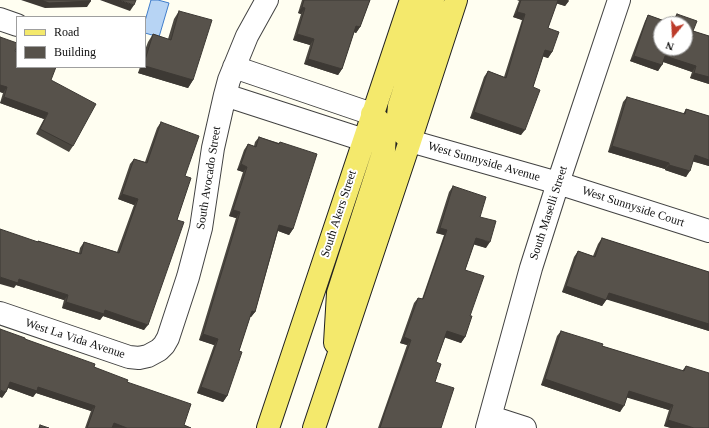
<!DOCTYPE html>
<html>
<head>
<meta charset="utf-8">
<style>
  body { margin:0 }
  #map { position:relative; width:709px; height:428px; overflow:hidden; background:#fffef1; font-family:Georgia,serif }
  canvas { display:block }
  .legend { position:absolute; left:16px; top:16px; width:130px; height:52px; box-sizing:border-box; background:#fff; border:1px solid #9f9f9f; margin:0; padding:5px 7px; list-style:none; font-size:12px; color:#0f0f0f }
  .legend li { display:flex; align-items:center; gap:8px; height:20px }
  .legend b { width:20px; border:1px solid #9f9f9f }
  .north { position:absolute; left:653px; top:16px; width:40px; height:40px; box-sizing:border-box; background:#fff; border:1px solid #9f9f9f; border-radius:50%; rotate:198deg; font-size:11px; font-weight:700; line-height:16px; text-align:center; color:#0f0f0f }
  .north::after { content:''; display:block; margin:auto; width:14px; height:18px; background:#bc3b2a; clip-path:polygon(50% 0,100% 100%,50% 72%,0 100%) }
</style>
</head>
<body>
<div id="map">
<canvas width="709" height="428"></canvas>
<ul class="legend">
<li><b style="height:5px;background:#f4e96c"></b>Road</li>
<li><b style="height:11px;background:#57524b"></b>Building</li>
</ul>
<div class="north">N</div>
</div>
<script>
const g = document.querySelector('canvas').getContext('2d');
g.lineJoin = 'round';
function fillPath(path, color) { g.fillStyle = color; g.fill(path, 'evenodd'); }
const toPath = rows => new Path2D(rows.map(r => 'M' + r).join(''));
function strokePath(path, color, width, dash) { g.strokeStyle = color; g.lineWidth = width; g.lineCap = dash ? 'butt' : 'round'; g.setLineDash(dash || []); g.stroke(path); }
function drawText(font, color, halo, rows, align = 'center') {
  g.font = font + ' Georgia,serif'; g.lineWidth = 4; g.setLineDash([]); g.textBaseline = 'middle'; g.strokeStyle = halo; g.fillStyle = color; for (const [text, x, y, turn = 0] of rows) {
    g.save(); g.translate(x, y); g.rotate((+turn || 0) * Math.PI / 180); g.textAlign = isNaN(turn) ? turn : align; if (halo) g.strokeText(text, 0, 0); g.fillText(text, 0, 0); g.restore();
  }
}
const water = toPath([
  [151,0,158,0,169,3,159,37,145,33,145,21,151,0]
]);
fillPath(water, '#b7d4f4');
strokePath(water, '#407dca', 1);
const minor = toPath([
  [0,19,17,25],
  [234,67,372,114],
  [225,95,364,140],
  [410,141,558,183,709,231],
  [0,313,129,357,139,358,148,356,159,350,164,345,168,338,188,277,201,228,213,148,225,95,229,80,247,36,267,0],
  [491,417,525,428],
  [487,428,531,268,558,183,619,0]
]);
const major = toPath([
  [410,141,401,131,399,125,398,116,399,106,433,0],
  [335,343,338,293,384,150,385,135,381,123,372,114],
  [268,428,411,0],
  [314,428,410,141,456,0]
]);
strokePath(minor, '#424242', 24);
strokePath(major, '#202020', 24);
strokePath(minor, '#fff', 22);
strokePath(major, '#f4e96c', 22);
fillPath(toPath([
  [302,0,370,0,360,27,356,33,354,32,342,69,338,75,304,64,310,45,293,40,301,14,298,13],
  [517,0,569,0,565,6,556,3,548,28,552,52,548,58,543,56,533,87,521,135,470,118,484,77,488,71,504,77,522,20,513,17,519,1],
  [179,11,193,80,188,88,138,73,140,67,145,67,145,50,148,42,153,34,168,39,174,19],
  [677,14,693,31,709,36,709,84,690,78,692,72,663,62,658,71,630,61,645,21,648,15,671,23,673,19],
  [0,37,15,51,51,80,73,146,69,152,36,134,44,119,0,103,3,93,0,92],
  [627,97,683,114,686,109,709,116,709,166,693,161,686,177,665,170,665,169,608,152,623,102],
  [161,122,185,176,177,220,144,330,103,316,100,320,62,308,64,300,16,285,14,288,38,241,79,253,80,248,84,242,117,252,134,205,118,199,130,164,134,159,145,162,157,128],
  [259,137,279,143,280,142,293,229,289,235,278,231,255,312,251,317,250,317,239,351,227,396,223,402,197,393,214,345,199,340,236,218,229,216,243,172,237,170,244,150,248,144,254,146,255,142],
  [453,186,480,217,486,248,474,244,465,270,470,316,465,337,461,343,445,337,436,362,435,382,441,428,378,428,407,345,400,343,414,303,418,298,422,299,444,235,436,233,449,192],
  [602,238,709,272,709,331,607,299,602,306,562,292,574,257,578,251,593,256,598,244],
  [561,331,602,346,682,371,686,366,709,428,671,428,664,426,669,410,627,397,620,412,541,385,557,336],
  [25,339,94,367,127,382,184,425,191,428,85,428,91,411,36,393,33,397,8,388,6,392,2,398]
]), '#4b4740');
fillPath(toPath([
  [21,0,41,0,91,1,87,7,45,8],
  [100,0,119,0,134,5,130,11],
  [557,0,567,0,569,1,565,6,555,3],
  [302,7,305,8,301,14,298,13],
  [517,12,525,14,522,20,513,17],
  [356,26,360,27,356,33,352,31],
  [297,34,314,39,310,45,293,40],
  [545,50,552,52,548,58,541,56],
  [634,56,662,65,658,71,630,61],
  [665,56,696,66,692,72,661,61],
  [308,59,342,69,338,75,304,64],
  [145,66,193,80,188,88,138,73,142,67,145,67],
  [694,73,709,77,709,84,690,78],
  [0,85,7,87,3,93,0,92],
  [4,97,48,113,44,119,0,103],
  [474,112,525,130,521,135,470,118],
  [612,146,669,163,665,169,608,152],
  [695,155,709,160,709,166,691,161],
  [241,164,247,167,243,172,237,170],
  [669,165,690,171,686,177,665,170],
  [122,194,138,199,134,205,118,199],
  [233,210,240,212,236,218,229,216],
  [279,225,293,229,289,235,276,230],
  [440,228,447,230,444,235,436,233],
  [476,238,490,242,486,248,472,244],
  [0,277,19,279,68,295,64,300,16,285,14,288,0,284],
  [566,286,606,300,602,306,562,292],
  [609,293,709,324,709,331,605,299],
  [66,302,105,310,148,325,144,330,103,316,100,320,62,308],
  [252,311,255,312,251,317,248,316],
  [447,331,465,337,461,343,443,337],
  [203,334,218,339,214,345,199,340],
  [404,337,411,340,407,345,400,343],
  [545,379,624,406,620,412,541,385],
  [10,382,38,387,95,406,91,411,36,393,33,397,6,387],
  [201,387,227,396,223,402,197,393],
  [0,390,6,392,2,398,0,397],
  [629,391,673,405,669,410,625,397],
  [668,420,694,428,671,428,664,426],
  [114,423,127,428,111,428]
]), '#3d3934');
const building = toPath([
  [41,0,90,0,91,1,49,3,41,0],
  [119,0,136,0,134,5,119,0],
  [304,0,370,0,360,27,356,26,342,69,308,59,314,39,297,34,305,8,302,7,304,0],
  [521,0,558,0,548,28,559,32,552,52,545,50,533,87,540,90,525,130,474,112,488,71,506,78,525,14,517,12,521,0],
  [179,11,212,20,193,80,145,66,145,60,153,34,171,40,179,11],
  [677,14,697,21,693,31,709,36,709,77,694,73,696,66,665,56,662,65,634,56,648,15,673,24,677,14],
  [661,24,685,24,685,48,661,48,661,24],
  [0,37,17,43,17,46,15,51,17,51,17,67,56,67,51,80,96,104,73,146,40,129,48,113,4,97,7,87,0,85,0,37],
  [627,97,685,114,686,109,709,116,709,160,695,155,690,171,669,165,669,163,612,146,627,97],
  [161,122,199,136,185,176,191,178,177,220,184,222,148,325,105,310,104,314,66,302,68,295,19,279,18,283,0,277,0,229,38,242,38,241,81,254,84,242,119,253,138,199,122,194,134,159,147,163,161,122],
  [259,137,279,144,280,142,317,154,293,229,279,225,255,312,252,311,239,351,242,352,227,396,201,387,218,339,203,334,240,212,233,210,247,167,241,164,248,144,256,147,259,137],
  [453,186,486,197,480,217,496,221,490,242,476,238,465,270,484,276,470,316,472,316,465,337,447,331,436,362,441,364,435,382,454,388,441,428,380,428,385,412,411,340,404,337,418,298,423,299,447,230,440,228,453,186],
  [602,238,709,272,709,324,609,293,606,300,566,286,578,251,595,257,602,238],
  [0,329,25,338,25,339,95,364,94,367,128,380,127,382,191,404,184,425,191,428,127,428,114,423,112,428,87,428,95,406,38,387,37,391,10,382,6,392,0,390,0,329],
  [561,331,603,344,602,346,684,371,686,366,709,373,709,428,694,428,668,420,673,405,629,391,624,406,545,379,561,331],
  [40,425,49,428,39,428,40,425]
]);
fillPath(building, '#57524b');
strokePath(building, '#3d3934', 1);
drawText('12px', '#0f0f0f', '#fff', [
  ["West Sunnyside Avenue",484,162,16],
  ["South Avocado Street",209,178,-81],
  ["West Sunnyside Court",633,207,18],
  ["South Maselli Street",549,213,-72],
  ["South Akers Street",339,214,-72],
  ["West La Vida Avenue",75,339,18]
]);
</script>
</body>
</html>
